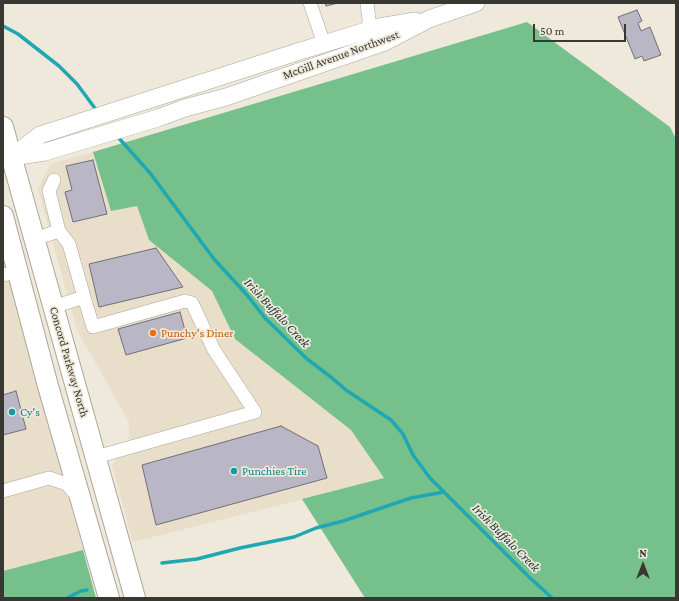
<!DOCTYPE html>
<html>
<head>
<meta charset="utf-8">
<style>
  body { margin:0 }
  #map { position:relative; width:679px; height:601px; overflow:hidden; background:#eee9da; font-family:"Crimson Pro",serif }
  canvas { display:block }
  .frame { position:absolute; inset:0; border:4px solid #393731; pointer-events:none }
  .north { position:absolute; left:623px; top:545px; width:40px; height:40px; -webkit-text-stroke:3px #eee9da; paint-order:stroke; rotate:0deg; font-size:11px; font-weight:700; line-height:16px; text-align:center; color:#393731 }
  .north::after { content:''; display:block; margin:auto; width:14px; height:18px; background:#393731; clip-path:polygon(50% 0,100% 100%,50% 72%,0 100%) }
  .scale { position:absolute; left:533px; top:24px; width:93px; height:18px; box-sizing:border-box; border:2px solid #393731; border-top:0; padding-left:5px; font-size:12px; line-height:14px; white-space:nowrap; color:#393731; -webkit-text-stroke:3px #eee9da; paint-order:stroke }
</style>
</head>
<body>
<div id="map">
<canvas width="679" height="601"></canvas>
<div class="frame"></div>
<div class="north">N</div>
<div class="scale">50 m</div>
</div>
<script>
const g = document.querySelector('canvas').getContext('2d');
g.lineJoin = 'round';
function fillPath(path, color) { g.fillStyle = color; g.fill(path, 'evenodd'); }
const toPath = rows => new Path2D(rows.map(r => 'M' + r).join(''));
function strokePath(path, color, width, dash) { g.strokeStyle = color; g.lineWidth = width; g.lineCap = dash ? 'butt' : 'round'; g.setLineDash(dash || []); g.stroke(path); }
function drawText(font, color, halo, rows, align = 'center') {
  g.font = font + ' "Crimson Pro",serif'; g.lineWidth = 3.5; g.setLineDash([]); g.textBaseline = 'middle'; g.strokeStyle = halo; g.fillStyle = color; for (const [text, x, y, turn = 0] of rows) {
    g.save(); g.translate(x, y); g.rotate((+turn || 0) * Math.PI / 180); g.textAlign = isNaN(turn) ? turn : align; if (halo) g.strokeText(text, 0, 0); g.fillText(text, 0, 0); g.restore();
  }
}
fillPath(toPath([
  [93,152,111,211,137,206,149,240,212,291,235,339,351,430,384,479,133,542,112,465,128,442,129,436,129,422,77,330,38,189,50,164],
  [3,257,83,550,3,571]
]), '#e8dec9');
fillPath(toPath([
  [527,22,670,127,676,139,676,598,365,598,302,499,384,478,351,430,235,339,212,291,149,240,137,206,111,211,93,152],
  [83,550,96,598,3,598,3,571]
]), '#76c18b');
strokePath(toPath([
  [3,26,18,34,59,66,77,84,97,111],
  [117,136,150,173,214,259,247,295,265,318,306,358,332,378,346,390,391,420,403,434,413,455,430,478,527,575,552,598],
  [162,563,197,559,240,548,294,537,316,528,343,521,411,498,444,492],
  [67,598,81,591,87,590]
]), '#1fa7b3', 3.5);
const building = toPath([
  [325,3,338,3,326,6,325,3],
  [637,10,642,21,638,23,641,31,650,27,661,55,644,61,642,56,635,59,618,17,637,10],
  [93,160,107,214,73,222,65,192,72,190,66,166,93,160],
  [156,248,183,287,99,307,89,264,156,248],
  [180,312,187,338,126,355,118,329,180,312],
  [16,391,26,429,3,435,3,395,16,391],
  [281,426,318,446,327,478,156,525,142,465,281,426]
]);
fillPath(building, '#b9b6c5');
strokePath(building, '#716e7b', 1);
const minor = toPath([
  [310,3,324,44],
  [367,3,370,29],
  [54,180,49,191,59,231],
  [34,239,59,231,69,244,84,297],
  [3,275,18,272],
  [53,307,84,297,93,327,185,301,192,303,214,350,255,412,96,457],
  [3,491,49,478,67,484,77,496]
]);
const major = toPath([
  [12,157,45,152,158,118,185,108,226,97,385,42,429,19,476,3],
  [12,157,40,135,297,52,379,27,415,21]
]);
const highway = toPath([
  [3,127,135,598],
  [3,216,48,386,109,598]
]);
strokePath(minor, '#aba698', 14);
strokePath(major, '#aba698', 18);
strokePath(highway, '#aba698', 22);
strokePath(minor, '#fff', 13);
strokePath(major, '#fff', 17);
strokePath(highway, '#fff', 20);
for (const [x, y, r, color] of [
  [153,333,4,"#e8710a"],
  [12,412,4,"#0f9aa8"],
  [234,471,4,"#0f9aa8"]
]) { const dot = new Path2D(); dot.arc(x, y, r, 0, 2 * Math.PI); g.fillStyle = color; g.fill(dot); strokePath(dot, '#eee9da', 1.5); }
drawText('12px', '#393731', '#eee9da', [
  ["McGill Avenue Northwest",341,55,-20],
  ["Concord Parkway North",69,362,74]
]);
drawText('12px', '#c56008', '#eee9da', [
  ["Punchy's Diner",161,333]
], 'left');
drawText('12px', '#0d838f', '#eee9da', [
  ["Cy's",20,412],
  ["Punchies Tire",242,471]
], 'left');
drawText('italic 13px', '#182d30', '#eee9da', [
  ["Irish Buffalo Creek",277,313,47],
  ["Irish Buffalo Creek",506,538,45]
]);
</script>
</body>
</html>
